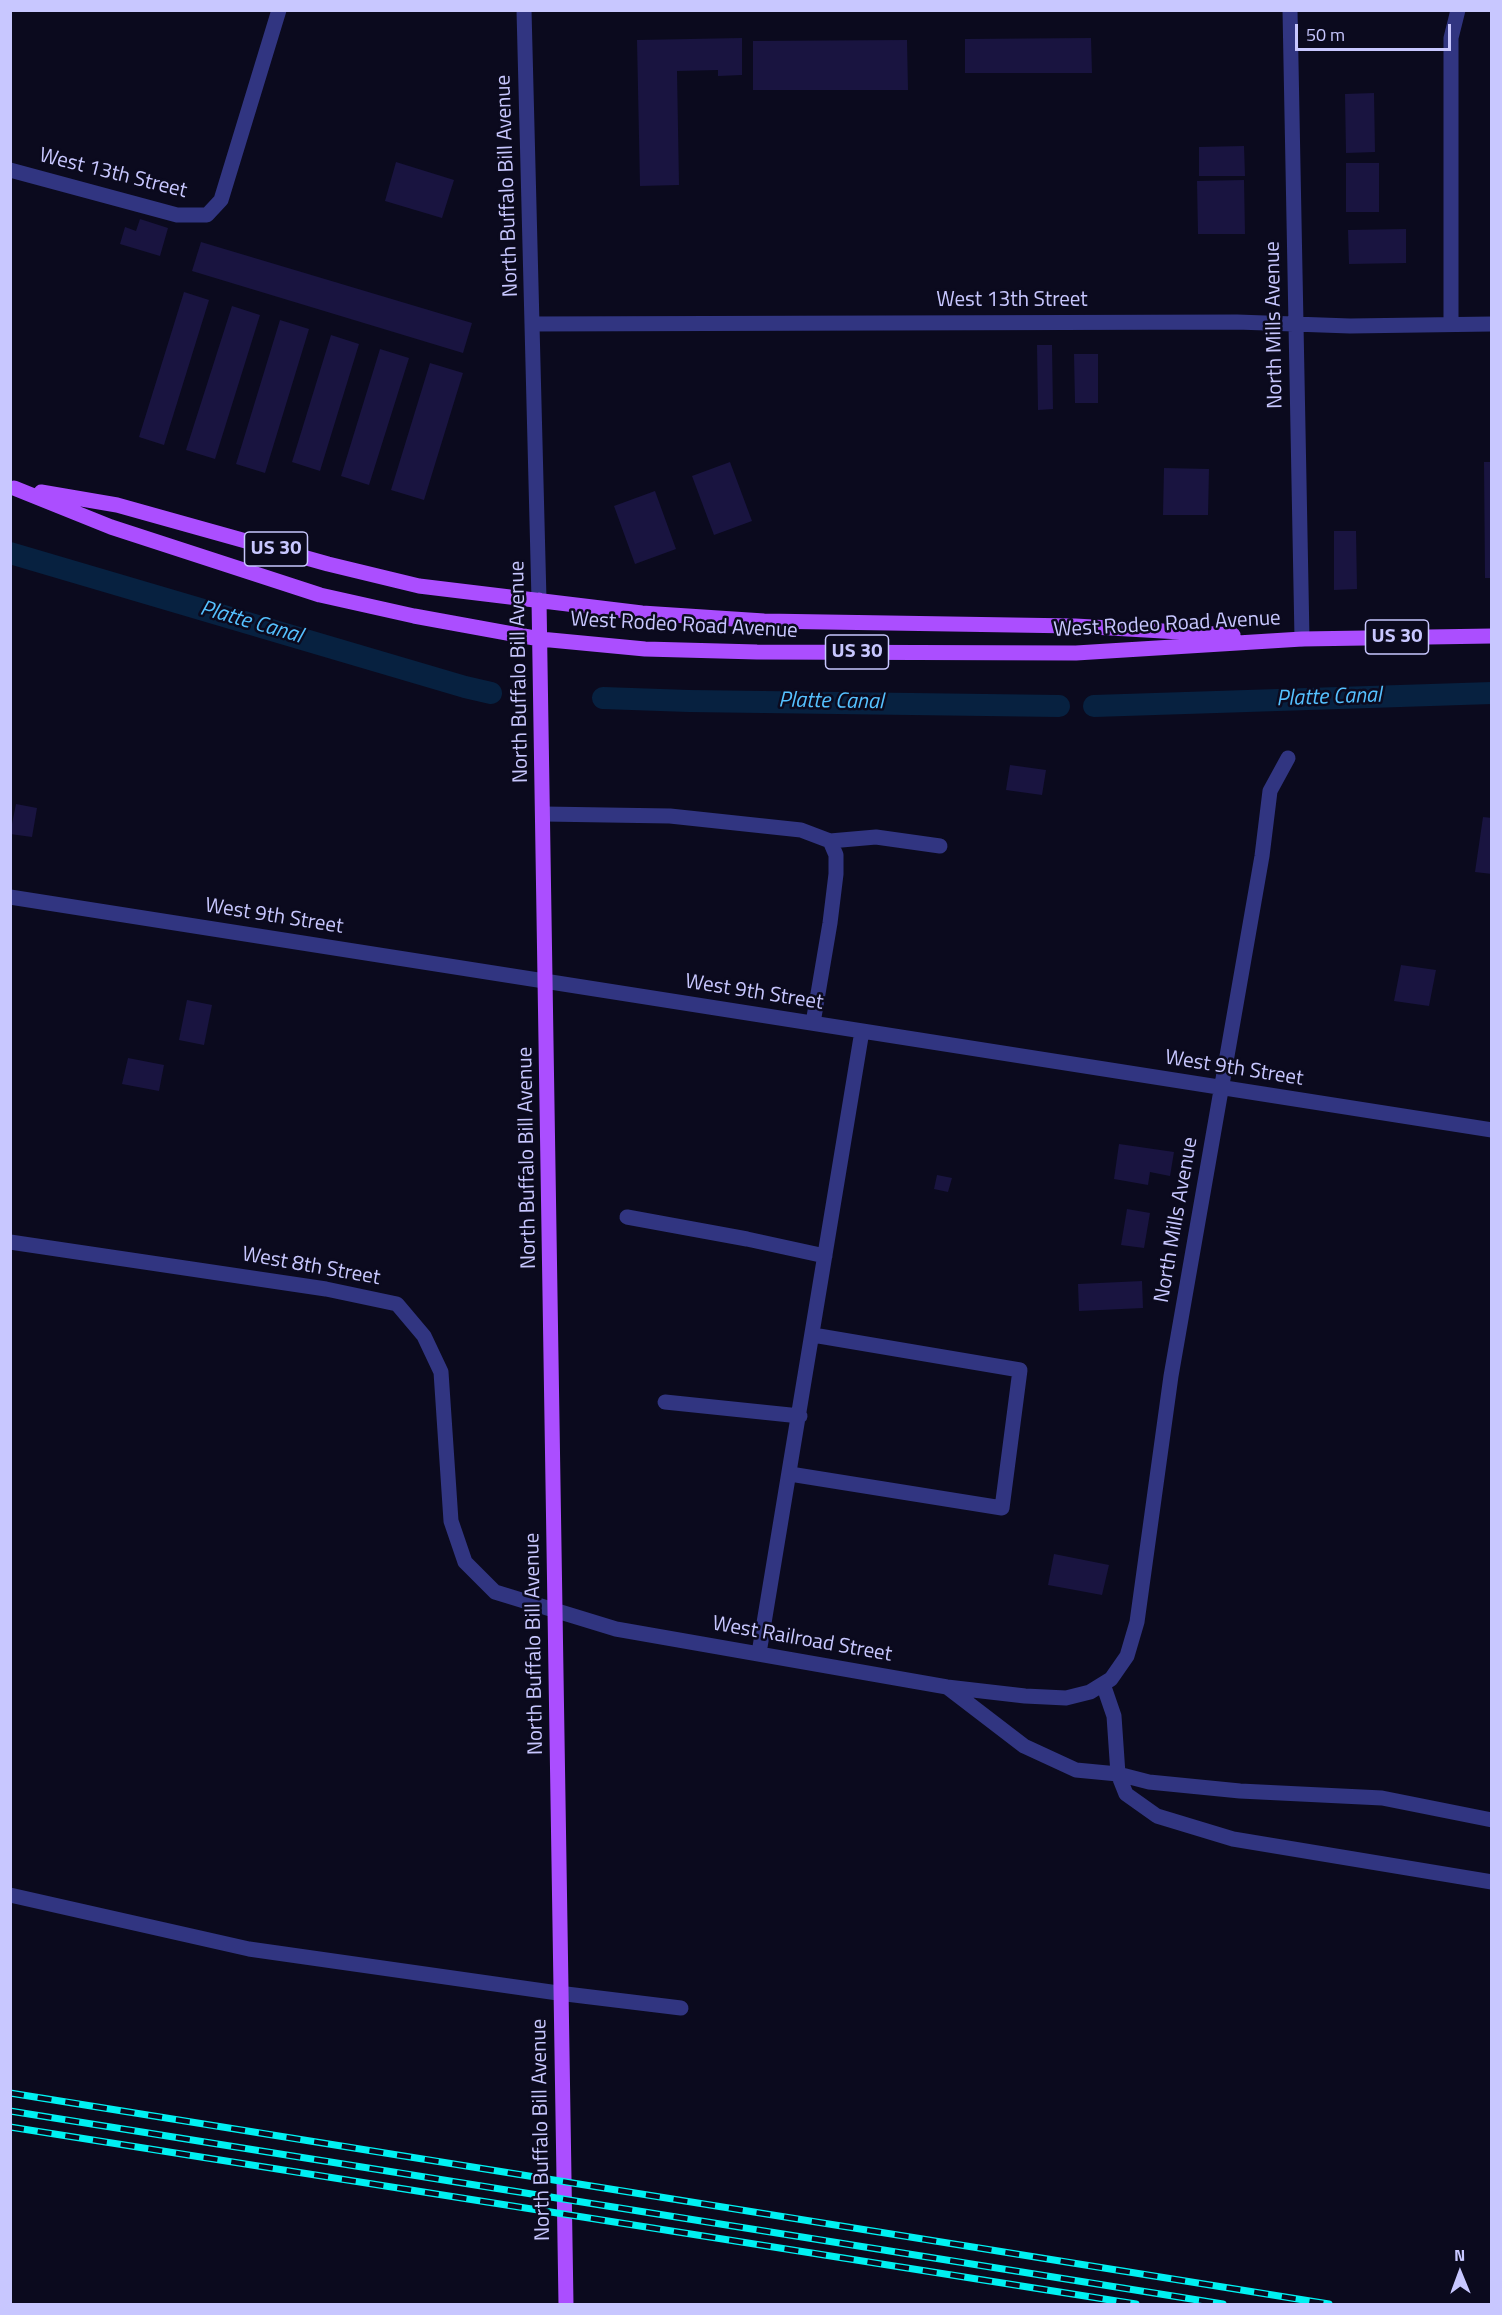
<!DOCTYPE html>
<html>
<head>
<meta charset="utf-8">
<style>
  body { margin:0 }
  #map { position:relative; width:1502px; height:2315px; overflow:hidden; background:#0b0a1e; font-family:"Titillium Web",sans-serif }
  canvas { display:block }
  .frame { position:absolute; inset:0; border:12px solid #c8c7ff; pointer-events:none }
  .north { position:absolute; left:1430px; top:2243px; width:60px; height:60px; -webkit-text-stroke:4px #0b0a1e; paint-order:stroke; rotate:359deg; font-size:16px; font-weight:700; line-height:24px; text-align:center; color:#c8c7ff }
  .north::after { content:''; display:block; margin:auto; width:21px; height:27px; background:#c8c7ff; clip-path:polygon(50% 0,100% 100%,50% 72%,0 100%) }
  .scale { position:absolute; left:1295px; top:24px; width:156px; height:27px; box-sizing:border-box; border:3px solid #c8c7ff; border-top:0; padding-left:8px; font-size:18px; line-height:21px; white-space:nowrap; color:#c8c7ff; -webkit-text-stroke:4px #0b0a1e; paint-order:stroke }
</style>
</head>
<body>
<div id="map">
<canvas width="1502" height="2315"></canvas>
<div class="frame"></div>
<div class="north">N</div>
<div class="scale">50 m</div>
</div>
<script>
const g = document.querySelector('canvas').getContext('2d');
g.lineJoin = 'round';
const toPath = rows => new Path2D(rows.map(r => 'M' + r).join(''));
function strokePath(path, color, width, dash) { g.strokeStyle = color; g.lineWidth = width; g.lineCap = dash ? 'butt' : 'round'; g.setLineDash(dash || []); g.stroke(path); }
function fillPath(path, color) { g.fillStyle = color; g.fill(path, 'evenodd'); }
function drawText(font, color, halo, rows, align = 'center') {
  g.font = font + ' "Titillium Web",sans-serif'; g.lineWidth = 5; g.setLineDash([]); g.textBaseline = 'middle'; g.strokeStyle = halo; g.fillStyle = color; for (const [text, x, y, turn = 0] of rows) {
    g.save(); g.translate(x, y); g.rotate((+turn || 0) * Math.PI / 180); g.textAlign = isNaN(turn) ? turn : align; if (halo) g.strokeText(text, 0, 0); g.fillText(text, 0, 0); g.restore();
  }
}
strokePath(toPath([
  [10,553,465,687,491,693],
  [603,698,689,701,1059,706],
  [1094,706,1492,693]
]), '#072140', 22);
fillPath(toPath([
  [742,38,742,75,718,76,718,70,677,71,679,185,640,186,637,40],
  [1091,38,1092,73,965,73,965,39],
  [907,40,908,90,753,90,753,41],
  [1374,93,1375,152,1346,153,1345,94],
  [1244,146,1245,176,1199,176,1199,147],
  [396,162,454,180,442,218,385,201],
  [1346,163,1379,163,1379,212,1346,212],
  [1244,180,1245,234,1198,234,1197,181],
  [140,219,168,228,160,256,120,244,125,227,136,231],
  [1406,229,1406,263,1349,264,1348,230],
  [201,242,472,323,463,353,192,271],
  [184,292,209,300,164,445,139,437],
  [232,306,260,315,215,459,186,450],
  [280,320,309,329,265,473,236,464],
  [331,335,359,344,320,471,292,462],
  [1037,345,1052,345,1053,409,1038,410],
  [380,349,409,358,369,485,341,476],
  [1074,354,1098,354,1098,403,1075,403],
  [430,363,463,373,424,500,391,490],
  [730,462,752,521,714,535,692,476],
  [1484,462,1492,462,1492,578,1485,578],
  [1164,468,1209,469,1208,515,1163,515],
  [655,491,676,549,635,564,614,506],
  [1334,531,1356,531,1357,589,1334,590],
  [1010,765,1046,770,1042,795,1006,790],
  [16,804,37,808,32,837,10,834],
  [1483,817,1492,818,1492,874,1475,872],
  [1401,965,1436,970,1429,1006,1394,1001],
  [187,1000,212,1005,204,1045,179,1040],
  [128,1058,164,1065,159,1091,122,1084],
  [1119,1144,1174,1152,1170,1176,1150,1172,1148,1185,1114,1179],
  [937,1175,952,1178,948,1192,934,1189],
  [1127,1209,1150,1213,1144,1248,1121,1245],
  [1142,1281,1143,1308,1079,1311,1078,1284],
  [1054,1554,1109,1565,1102,1595,1048,1585]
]), '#191440');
strokePath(toPath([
  [524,10,539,600],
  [1290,10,1302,639],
  [10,170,177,215,207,215,221,200,279,10],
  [532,324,1237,322,1350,326,1492,324],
  [1451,324,1451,38,1458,10],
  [544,814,670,816,801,830,830,841,876,837,940,846],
  [10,897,1492,1130],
  [813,1023,830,923,836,874,836,855,830,841],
  [627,1217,747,1239,825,1256],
  [10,1242,326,1289,397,1304,424,1336,441,1372,451,1521,465,1562,495,1592,616,1629,947,1687,1025,1696,1066,1698,1090,1692,1111,1679,1127,1656,1137,1622,1171,1376,1262,856,1270,791,1288,758],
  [665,1402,800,1416],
  [790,1474,1002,1508,1020,1370,813,1335],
  [759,1653,862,1031],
  [1103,1684,1114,1716,1118,1774,1126,1794,1157,1816,1233,1839,1492,1882],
  [947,1687,1024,1746,1076,1770,1118,1774,1149,1782,1240,1791,1382,1798,1492,1820],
  [10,1895,249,1949,558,1993,681,2008]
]), '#313581', 15);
strokePath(toPath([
  [14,488,111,527,320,595,414,616,540,639,645,649,757,652,1076,653,1302,639,1492,636],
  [41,492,117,505,328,564,419,586,642,613,764,621,1075,626,1233,635],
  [539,600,566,2304]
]), '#ab4eff', 15);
const rail = toPath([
  [10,2093,1329,2304],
  [10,2111,1223,2304],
  [10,2127,1136,2304]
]);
strokePath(rail, '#00f1f2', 7);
strokePath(rail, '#0b0a1e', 4.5, [14]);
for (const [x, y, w] of [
  [276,549,63],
  [1397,637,63],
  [857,652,63]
]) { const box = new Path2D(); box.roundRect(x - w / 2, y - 17, w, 34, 4.5); g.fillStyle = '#0b0a1e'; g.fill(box); strokePath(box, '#c8c7ff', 1.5); }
drawText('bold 20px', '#c8c7ff', null, [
  ["US 30",276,549],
  ["US 30",1397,637],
  ["US 30",857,652]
]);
drawText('21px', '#c8c7ff', '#0b0a1e', [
  ["West 13th Street",113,174,14],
  ["North Buffalo Bill Avenue",508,186,-92],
  ["West 13th Street",1012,301],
  ["North Mills Avenue",1275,325,-91],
  ["West Rodeo Road Avenue",1167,625,-3],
  ["West Rodeo Road Avenue",684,626,3],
  ["North Buffalo Bill Avenue",520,672,-91],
  ["West 9th Street",274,917,9],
  ["West 9th Street",754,993,9],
  ["West 9th Street",1234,1069,9],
  ["North Buffalo Bill Avenue",528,1158,-91],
  ["North Mills Avenue",1177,1220,-80],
  ["West 8th Street",311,1267,10],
  ["West Railroad Street",802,1640,10],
  ["North Buffalo Bill Avenue",535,1644,-91],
  ["North Buffalo Bill Avenue",542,2130,-91]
]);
drawText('italic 22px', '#55c1ff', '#0b0a1e', [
  ["Platte Canal",251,623,16],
  ["Platte Canal",1329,698,-2],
  ["Platte Canal",831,702,1]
]);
</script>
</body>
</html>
